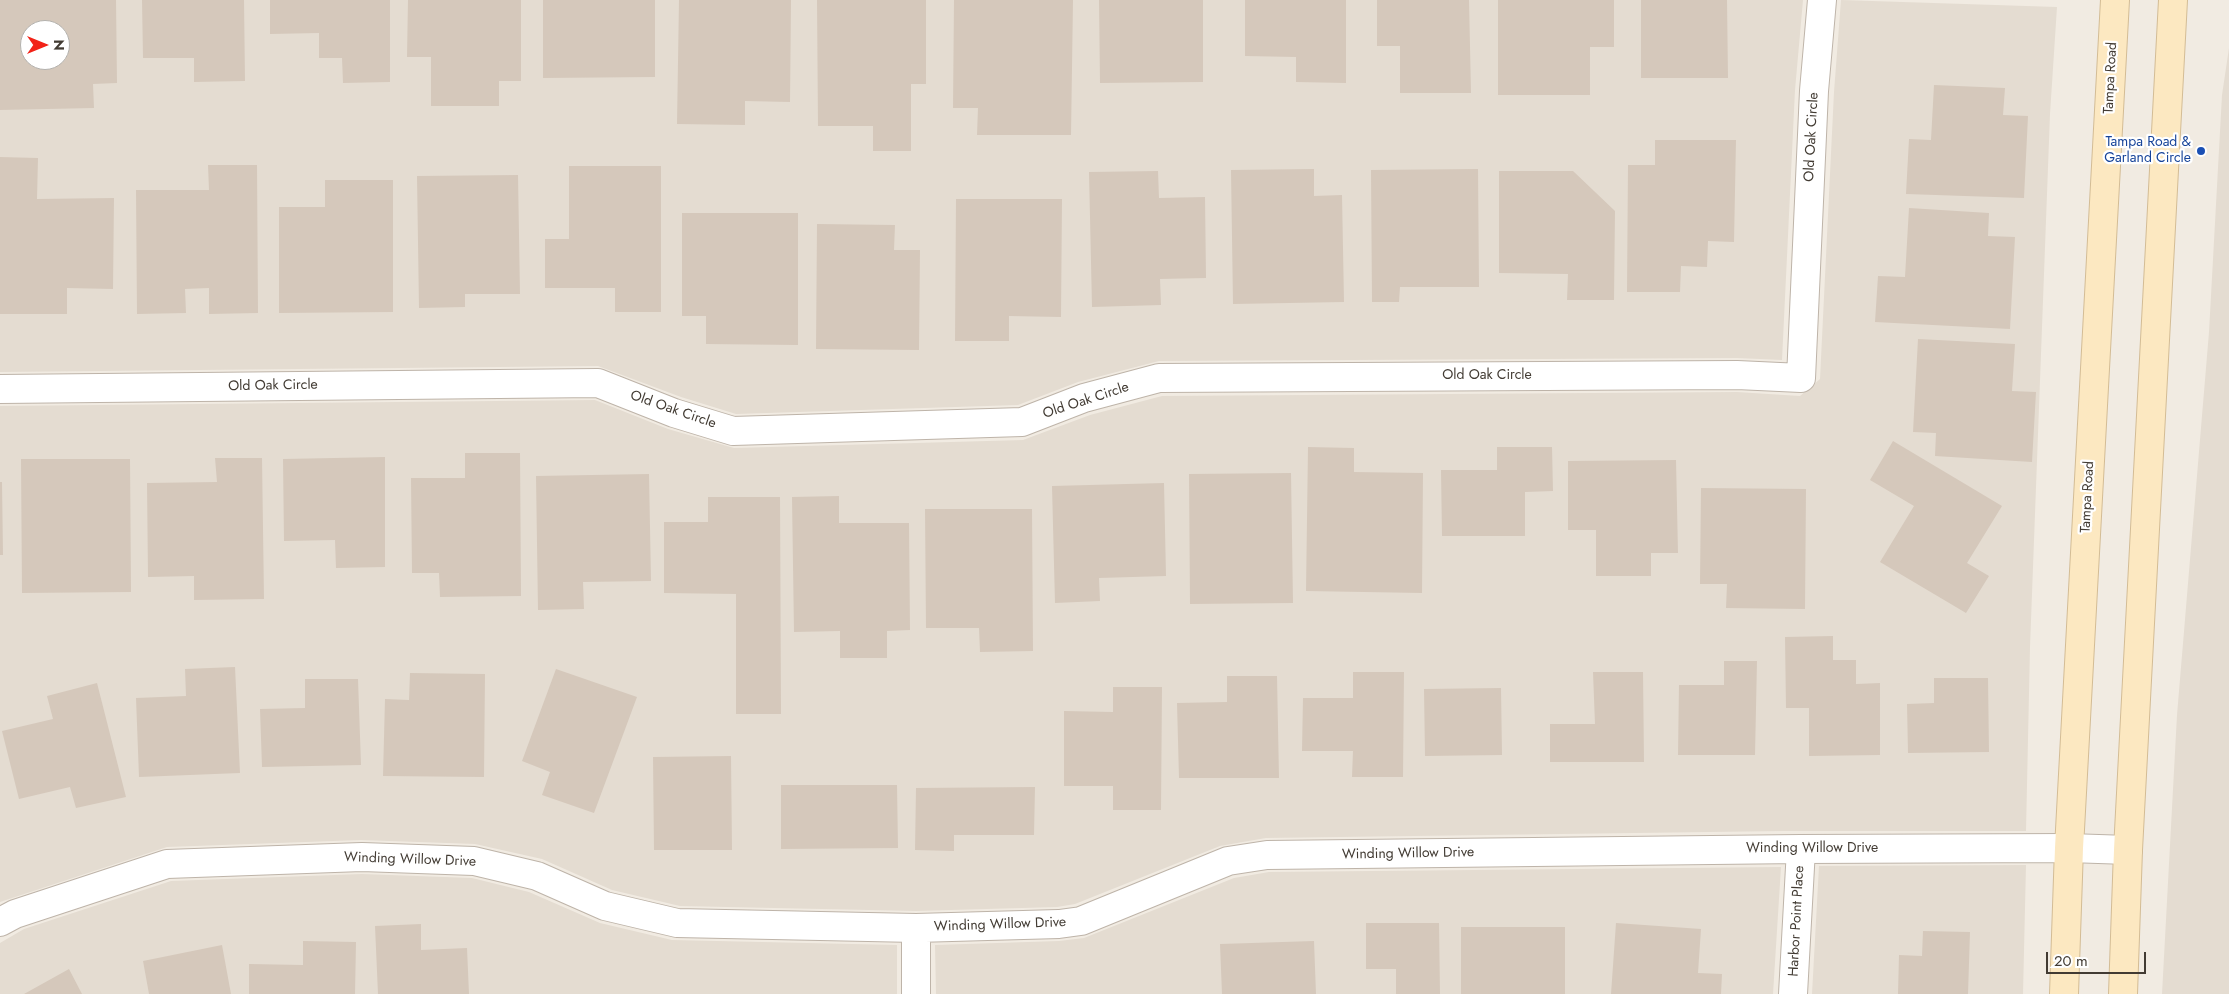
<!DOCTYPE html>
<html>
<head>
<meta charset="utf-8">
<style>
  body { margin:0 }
  #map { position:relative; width:2229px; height:994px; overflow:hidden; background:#f1ebe2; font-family:Jost,sans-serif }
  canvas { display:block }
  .north { position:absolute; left:20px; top:20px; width:50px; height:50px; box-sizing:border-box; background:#fff; border:1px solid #b3b1ad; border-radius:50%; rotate:90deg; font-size:14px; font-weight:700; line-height:20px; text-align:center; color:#423b33 }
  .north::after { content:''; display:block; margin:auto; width:18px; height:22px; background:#f22318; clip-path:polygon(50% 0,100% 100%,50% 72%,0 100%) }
  .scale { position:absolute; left:2046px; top:952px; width:100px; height:22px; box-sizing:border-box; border:2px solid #423b33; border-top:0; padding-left:6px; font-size:15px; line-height:18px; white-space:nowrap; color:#423b33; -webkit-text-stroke:4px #fff; paint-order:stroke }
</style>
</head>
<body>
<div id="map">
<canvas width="2229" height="994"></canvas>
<div class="north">N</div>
<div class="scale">20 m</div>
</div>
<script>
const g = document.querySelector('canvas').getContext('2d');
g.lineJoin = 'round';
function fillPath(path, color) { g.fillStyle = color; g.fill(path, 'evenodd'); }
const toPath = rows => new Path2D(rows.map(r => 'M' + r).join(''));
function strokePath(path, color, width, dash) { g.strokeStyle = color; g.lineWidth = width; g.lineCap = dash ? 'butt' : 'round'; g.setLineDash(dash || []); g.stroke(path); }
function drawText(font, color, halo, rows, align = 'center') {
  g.font = font + ' Jost,sans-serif'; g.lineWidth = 4.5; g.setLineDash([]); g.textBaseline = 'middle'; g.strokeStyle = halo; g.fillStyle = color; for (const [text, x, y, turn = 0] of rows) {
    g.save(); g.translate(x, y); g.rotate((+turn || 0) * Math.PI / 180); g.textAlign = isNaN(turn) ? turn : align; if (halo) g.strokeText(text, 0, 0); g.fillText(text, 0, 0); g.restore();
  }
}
fillPath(toPath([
  [0,0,1803,0,1795,90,1782,360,1737,358,1159,361,1078,382,1018,405,736,414,681,397,598,366,0,372],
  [30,30,60,30,60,60,30,60],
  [1841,0,2057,7,2050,114,2030,647,2026,831,1783,831,1266,838,1220,846,1075,904,1057,907,916,911,680,906,612,890,542,859,475,844,361,840,167,847,0,902,0,406,595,400,668,429,734,448,1023,440,1090,415,1162,396,1737,392,1800,396,1820,379,1834,92],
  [2229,48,2229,994,2162,994,2177,715,2209,332,2222,95],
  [2026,865,2023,994,1812,994,1819,866],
  [1781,867,1773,994,936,994,935,945,1059,941,1084,938,1234,878,1269,872],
  [362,874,472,878,529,892,600,923,672,940,897,945,897,994,0,994,0,943,24,929,171,881]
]), '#e4dcd1');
fillPath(toPath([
  [0,0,116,0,117,83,93,84,94,108,0,110],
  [30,30,60,30,60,60,30,60],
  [142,0,244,0,245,81,194,82,194,58,143,58],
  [270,0,390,0,390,82,343,83,342,58,319,58,319,33,270,34],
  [408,0,521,0,521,81,499,81,499,106,431,106,431,57,407,57],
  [543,0,655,0,655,77,543,78],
  [679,0,791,0,790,102,745,101,745,125,677,124],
  [817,0,926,0,926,84,911,84,911,151,873,151,873,126,818,126],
  [954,0,1073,0,1071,135,977,135,978,108,953,108],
  [1099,0,1203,0,1203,82,1100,83],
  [1245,0,1346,0,1346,83,1296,82,1296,57,1245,56],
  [1377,0,1469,0,1471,93,1400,93,1400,46,1377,46],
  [1498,0,1614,0,1614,47,1590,47,1590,95,1498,95],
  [1641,0,1727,0,1728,78,1641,78],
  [1934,85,2005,88,2003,115,2028,116,2024,198,1906,194,1909,139,1931,140],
  [1655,140,1736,140,1734,242,1708,241,1707,267,1681,266,1680,292,1627,292,1628,165,1655,165],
  [0,157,38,158,37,199,114,198,113,289,67,288,67,314,0,314],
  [208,165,257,165,258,313,209,314,209,288,185,289,186,313,137,314,136,190,209,190],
  [569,166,661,166,661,312,615,312,615,288,545,288,545,239,569,239],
  [1314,169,1314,196,1342,195,1344,302,1233,304,1231,170],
  [1478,169,1479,287,1400,287,1399,302,1372,302,1371,170],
  [1158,171,1159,198,1205,197,1206,278,1160,279,1161,305,1092,307,1089,172],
  [1499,171,1573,171,1615,211,1614,300,1567,300,1568,274,1499,273],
  [518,175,520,294,465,294,465,307,419,308,417,176],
  [325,180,393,180,393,312,279,313,279,207,325,207],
  [956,199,1062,199,1061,317,1009,316,1009,341,955,341],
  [1909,208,1989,213,1988,236,2015,237,2010,329,1875,322,1878,276,1905,277],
  [682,213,798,213,798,345,706,344,706,316,682,316],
  [817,224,895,225,894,250,920,250,919,350,816,349],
  [1918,339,2015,344,2012,391,2036,392,2032,462,1935,456,1936,433,1913,432],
  [1893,441,2002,506,1967,563,1989,576,1966,613,1880,562,1914,506,1870,480],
  [1308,447,1354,448,1354,472,1423,473,1422,593,1306,591],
  [1497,447,1552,447,1553,491,1525,492,1525,536,1442,536,1441,470,1497,470],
  [465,453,520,453,521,596,440,597,439,573,412,573,411,478,465,478],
  [385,457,385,567,336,568,335,540,284,541,283,459],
  [215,458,262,458,264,599,194,600,194,576,148,577,147,483,217,482],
  [21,459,130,459,131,592,22,593],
  [1676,460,1678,553,1651,553,1651,576,1596,576,1596,530,1568,530,1568,461],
  [1291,473,1293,603,1190,604,1189,474],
  [649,474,651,581,583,582,584,609,538,610,536,476],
  [0,482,2,482,3,555,0,555],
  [1164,483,1166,576,1099,578,1100,601,1055,603,1052,486],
  [1701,488,1806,489,1805,609,1726,608,1727,584,1700,584],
  [839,496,839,523,909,523,910,630,887,631,887,658,840,658,840,631,794,632,792,497],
  [708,497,780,497,781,714,736,714,736,594,664,593,664,522,708,522],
  [925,509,1032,509,1033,651,980,652,979,628,926,628],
  [1833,636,1833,660,1856,660,1856,684,1880,683,1880,755,1809,756,1809,708,1786,708,1785,637],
  [1724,661,1757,661,1755,755,1678,755,1679,685,1724,685],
  [235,667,240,773,139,777,136,698,186,696,185,669],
  [556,669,637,697,594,813,542,795,550,772,522,761],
  [1353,672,1404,672,1403,777,1352,777,1353,751,1302,751,1303,698,1353,698],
  [1593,672,1643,672,1644,762,1550,762,1550,724,1595,724],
  [410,673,485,674,484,777,383,776,385,699,409,700],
  [1227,676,1277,676,1279,778,1179,778,1177,703,1227,702],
  [1934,678,1988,678,1989,752,1908,753,1907,704,1934,703],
  [305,679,358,679,361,765,262,767,260,709,305,708],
  [97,683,126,797,76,808,70,787,19,799,2,731,53,719,47,696],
  [1113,687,1162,687,1161,810,1113,810,1113,786,1064,786,1064,711,1113,712],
  [1501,688,1502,755,1425,756,1424,689],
  [731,756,732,850,654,850,653,757],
  [781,785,897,785,898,848,781,849],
  [1035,787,1034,835,954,835,954,851,915,850,916,788],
  [1366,923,1439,923,1440,994,1396,994,1396,969,1366,969],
  [1616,923,1701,929,1698,973,1722,974,1721,994,1611,994],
  [421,924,421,950,467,948,469,994,378,994,375,926],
  [1461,927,1565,927,1565,994,1461,994],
  [1923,931,1970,932,1968,994,1898,994,1899,955,1922,956],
  [303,941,356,942,355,994,249,994,249,964,303,965],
  [1314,941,1316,994,1222,994,1220,944],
  [222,945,231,994,149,994,143,961],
  [69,969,82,994,24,994]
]), '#d5c8bb');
const street = toPath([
  [0,389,598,383,674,413,733,431,1022,422,1084,398,1159,378,1737,375,1801,378,1814,91,1822,0],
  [0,922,15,914,167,864,362,857,474,861,537,876,605,906,677,923,916,928,1059,924,1081,921,1228,861,1267,855,1801,849,2069,848,2128,850],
  [916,928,916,994],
  [1793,994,1801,849]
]);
const secondary = toPath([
  [2064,994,2069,848,2115,0],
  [2123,994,2128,850,2173,0]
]);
strokePath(street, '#beb4a9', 30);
strokePath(secondary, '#d3bc95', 30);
strokePath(street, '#fff', 28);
strokePath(secondary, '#fce8c1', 28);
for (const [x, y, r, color] of [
  [2201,151,5,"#1a4fb4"]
]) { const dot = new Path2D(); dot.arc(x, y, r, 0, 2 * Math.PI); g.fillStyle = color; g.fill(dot); strokePath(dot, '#fff', 2); }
drawText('14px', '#423b33', '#fff', [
  ["Tampa Road",2111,78,-87],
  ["Old Oak Circle",1812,137,-87],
  ["Old Oak Circle",1487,376],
  ["Old Oak Circle",273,386,-1],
  ["Old Oak Circle",1086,401,-18],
  ["Old Oak Circle",673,410,19],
  ["Tampa Road",2088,497,-87],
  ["Winding Willow Drive",1812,849],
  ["Winding Willow Drive",1408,854,-1],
  ["Winding Willow Drive",410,860,2],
  ["Harbor Point Place",1797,921,-87],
  ["Winding Willow Drive",1000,925,-2]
]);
drawText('14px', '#164399', '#fff', [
  ["Tampa Road &",2191,143],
  ["Garland Circle",2191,159]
], 'right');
</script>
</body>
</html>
